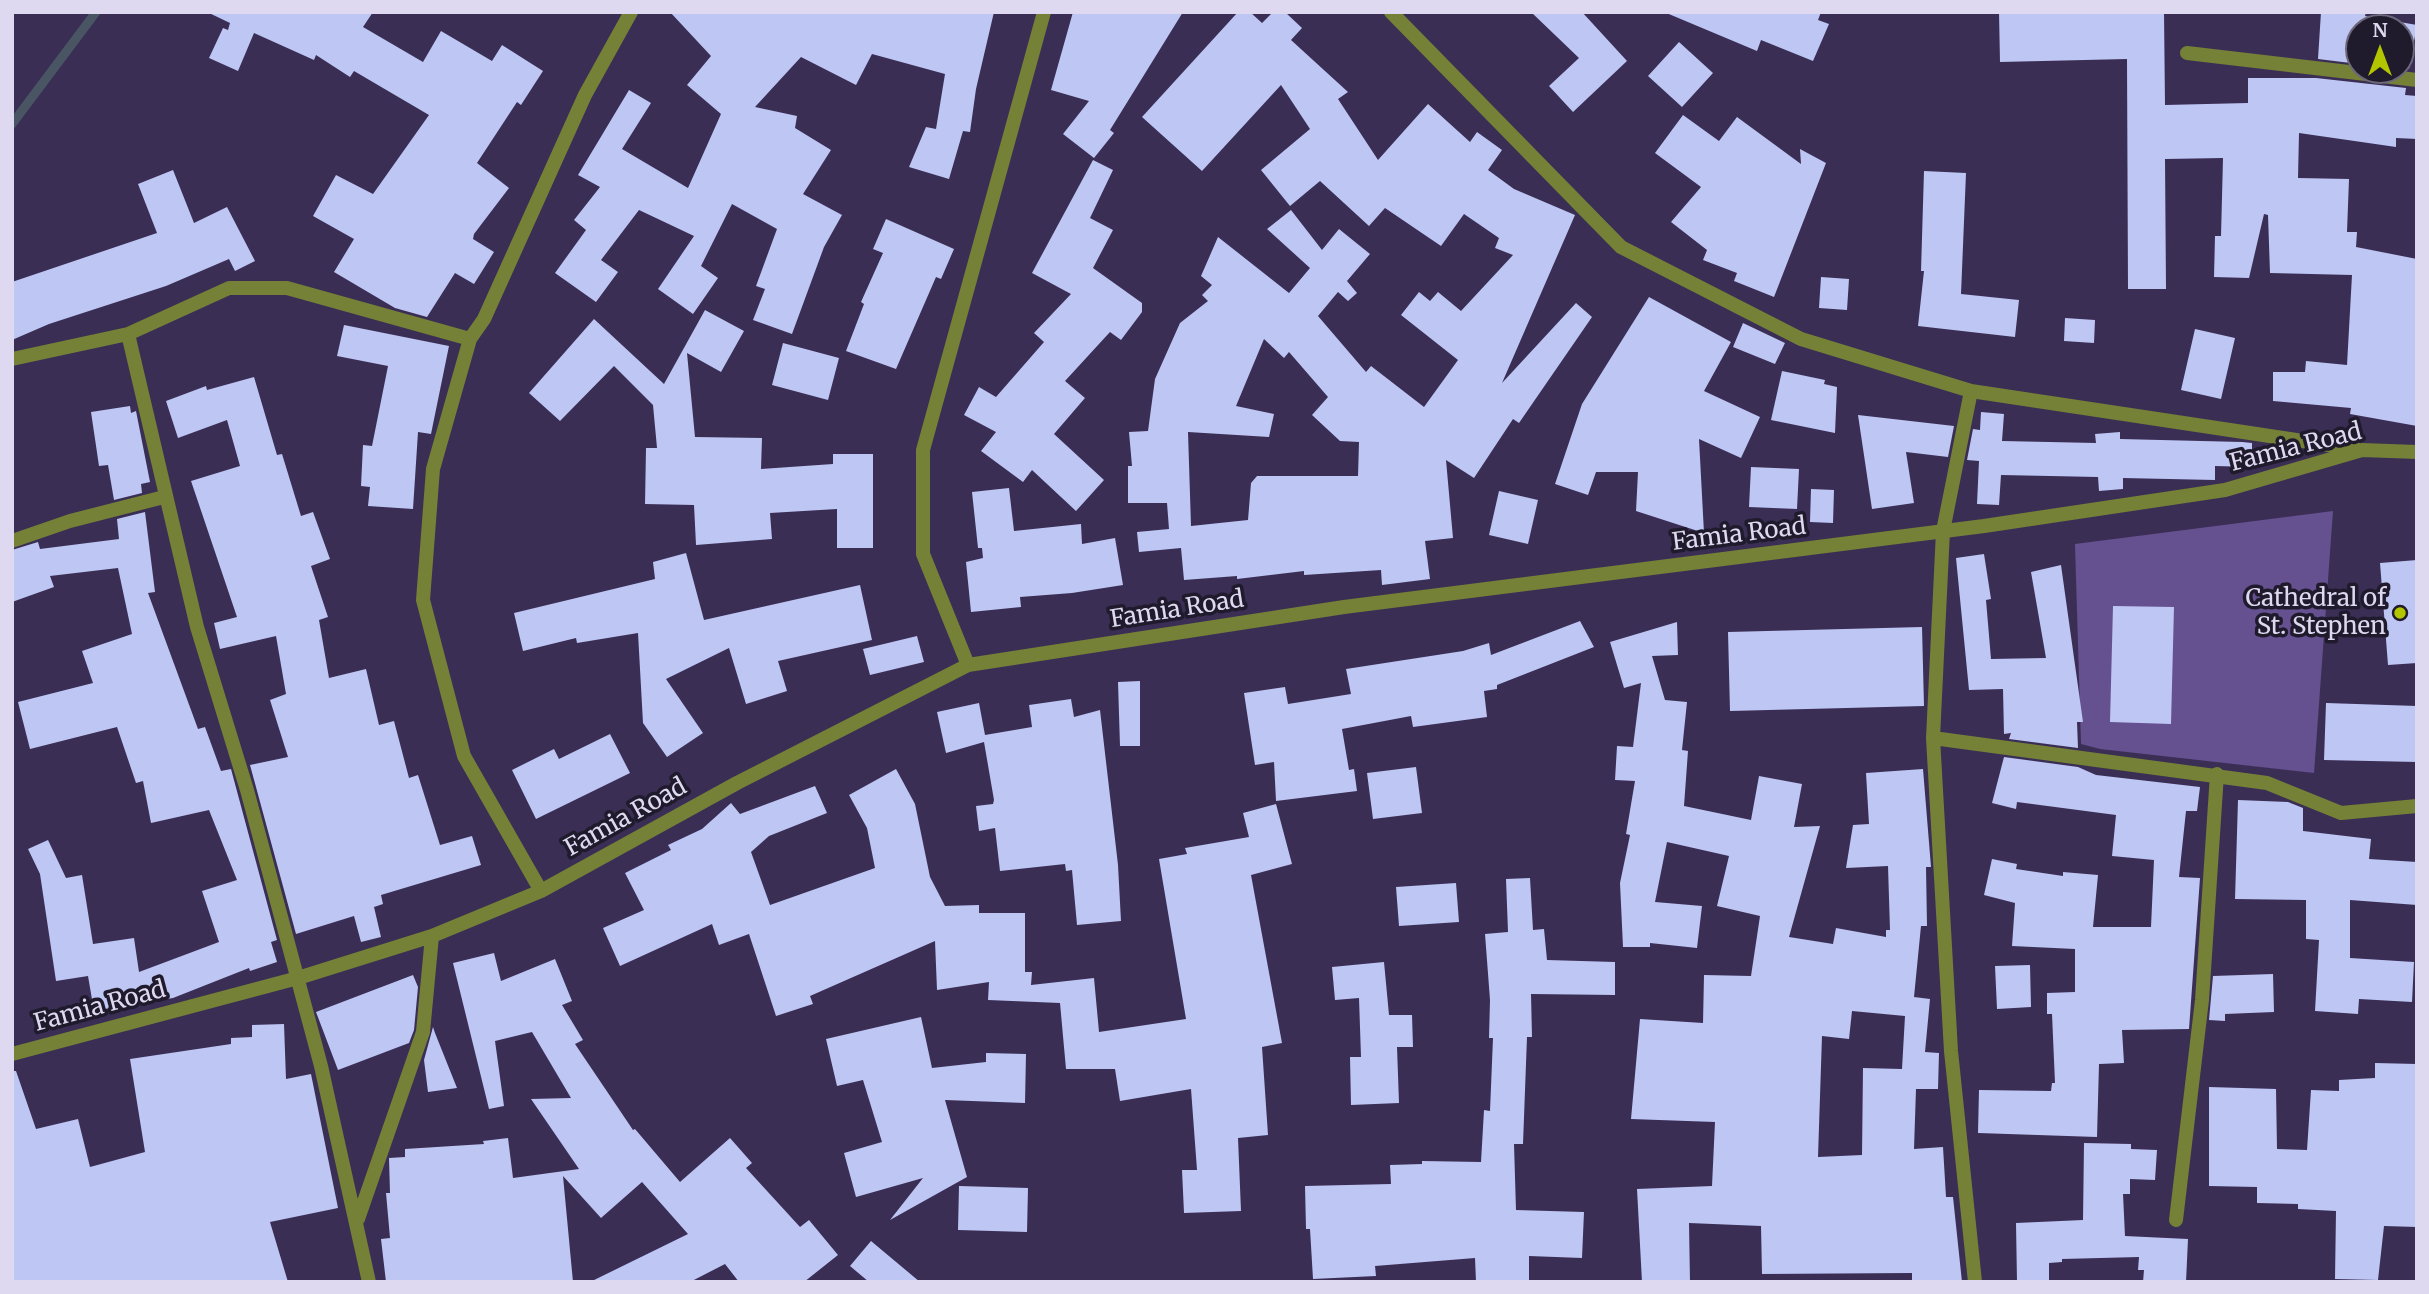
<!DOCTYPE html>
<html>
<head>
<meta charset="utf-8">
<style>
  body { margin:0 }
  #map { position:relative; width:2429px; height:1294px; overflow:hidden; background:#3a2e55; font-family:Merriweather,serif }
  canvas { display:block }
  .frame { position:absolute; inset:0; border:14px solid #ded8f0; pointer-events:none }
  .north { position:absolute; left:2345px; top:14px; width:70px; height:70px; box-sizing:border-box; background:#201b2c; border:2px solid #6c677a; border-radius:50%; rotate:0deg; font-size:19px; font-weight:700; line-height:28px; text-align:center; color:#ded8f0 }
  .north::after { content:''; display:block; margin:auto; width:24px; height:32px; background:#b1c500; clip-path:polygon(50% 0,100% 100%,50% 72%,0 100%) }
</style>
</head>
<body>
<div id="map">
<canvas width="2429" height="1294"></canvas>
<div class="frame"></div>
<div class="north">N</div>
</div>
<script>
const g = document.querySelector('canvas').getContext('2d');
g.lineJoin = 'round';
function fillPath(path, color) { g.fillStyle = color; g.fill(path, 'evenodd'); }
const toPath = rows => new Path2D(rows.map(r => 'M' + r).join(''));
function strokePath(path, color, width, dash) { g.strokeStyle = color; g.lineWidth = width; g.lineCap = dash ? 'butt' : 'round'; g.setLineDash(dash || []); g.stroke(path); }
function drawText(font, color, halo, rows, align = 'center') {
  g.font = font + ' Merriweather,serif'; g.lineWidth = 7; g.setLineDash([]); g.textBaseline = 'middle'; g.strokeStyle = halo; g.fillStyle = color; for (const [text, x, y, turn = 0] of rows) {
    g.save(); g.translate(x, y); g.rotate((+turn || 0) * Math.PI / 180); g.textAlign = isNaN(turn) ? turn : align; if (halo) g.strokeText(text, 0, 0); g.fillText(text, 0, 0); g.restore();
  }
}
fillPath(toPath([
  [2333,511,2314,773,2100,749,2081,744,2075,544]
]), '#655090');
strokePath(toPath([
  [12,124,96,12]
]), '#4a5564', 9);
fillPath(toPath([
  [207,12,373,12,363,27,423,62,441,31,492,61,502,45,543,71,521,105,517,102,477,163,509,188,474,234,473,239,494,252,474,284,455,273,427,317,395,308,334,272,354,239,313,216,336,175,373,194,429,115,354,71,350,77,316,55,314,60,254,33,238,71,209,58,223,28,228,30,230,23],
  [670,12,994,12,976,89,970,132,963,131,949,179,909,167,926,127,936,129,945,74,872,54,856,85,801,57,755,107,797,116,795,128,831,150,803,194,842,215,824,247,792,334,753,320,765,289,756,286,777,229,732,204,701,266,718,278,693,314,658,289,694,236,639,210,601,260,618,272,596,302,555,273,586,230,574,220,600,187,578,175,629,90,651,103,622,149,688,188,721,114,687,85,711,56],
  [1073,12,1183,12,1110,130,1114,133,1094,158,1063,134,1089,101,1051,90],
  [1238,12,1250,12,1262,23,1273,12,1285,12,1302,28,1291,40,1348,92,1338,99,1378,160,1428,104,1470,142,1477,132,1502,150,1488,170,1514,189,1575,215,1502,383,1576,303,1592,317,1519,423,1513,419,1474,478,1446,460,1453,538,1425,541,1430,579,1382,585,1381,570,1304,575,1304,571,1237,579,1237,576,1184,580,1181,548,1139,552,1137,532,1169,529,1167,503,1128,503,1128,466,1132,466,1129,432,1148,431,1155,379,1180,323,1208,301,1202,295,1212,285,1201,276,1218,237,1289,293,1310,268,1267,229,1291,210,1322,250,1339,229,1370,254,1347,281,1357,293,1348,301,1338,292,1318,316,1366,372,1371,366,1424,407,1458,360,1401,315,1419,292,1430,301,1438,292,1461,311,1513,255,1495,248,1499,238,1464,214,1441,246,1385,208,1369,226,1320,181,1290,206,1261,170,1310,129,1281,85,1202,171,1142,117],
  [1264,339,1284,358,1289,352,1328,397,1312,415,1340,441,1359,442,1358,476,1257,476,1251,483,1248,520,1191,526,1188,432,1269,437,1274,414,1236,406],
  [1531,12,1582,12,1627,61,1573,112,1549,86,1579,58],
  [1664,12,1821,12,1818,20,1829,24,1813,61,1761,40,1757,51],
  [1999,12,2164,12,2165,105,2248,103,2248,78,2316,78,2406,88,2405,95,2417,96,2417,139,2396,138,2396,147,2299,133,2298,178,2349,179,2347,232,2357,232,2356,247,2417,259,2417,426,2350,414,2351,408,2273,401,2273,372,2305,372,2306,361,2347,365,2352,275,2270,273,2268,215,2264,214,2249,278,2214,277,2215,236,2221,236,2223,158,2165,159,2166,289,2128,289,2127,59,2000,62],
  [2321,12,2366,12,2365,16,2417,25,2409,69,2401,68,2401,28,2359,28,2359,64,2318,59],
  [1679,42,1713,73,1682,107,1648,76],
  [1683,115,1719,141,1737,117,1801,164,1800,149,1826,163,1774,297,1734,281,1737,273,1703,260,1707,250,1671,222,1701,187,1655,153],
  [1093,160,1113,170,1090,218,1113,230,1093,268,1142,303,1142,312,1121,340,1110,332,1065,381,1085,398,1054,434,1104,480,1076,511,1032,470,1023,482,981,451,996,432,964,415,979,387,996,397,1044,342,1034,333,1071,294,1032,273],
  [173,170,194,223,227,207,255,261,235,271,229,259,166,286,49,324,12,340,12,282,157,233,138,184],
  [1924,171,1966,173,1961,294,2019,300,2015,337,1918,326,1924,271,1921,271],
  [886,219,954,249,941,279,936,277,896,369,846,351,864,304,861,302,883,253,873,249],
  [1821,277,1849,279,1847,310,1819,308],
  [1649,297,1731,342,1704,391,1760,417,1741,458,1699,439,1704,533,1636,511,1638,472,1596,472,1588,495,1555,484,1582,404],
  [705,310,744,331,721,372,687,353,695,437,762,438,761,469,833,464,833,454,873,454,873,548,837,548,837,509,770,513,772,539,696,545,694,505,645,504,646,448,657,448,653,405,614,366,560,421,529,393,594,319,664,384],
  [2065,318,2095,320,2094,343,2064,341],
  [1743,323,1785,343,1775,364,1733,347],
  [344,325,449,346,431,434,418,432,413,509,368,506,370,487,361,486,363,445,372,446,388,366,337,356],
  [2195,329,2235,338,2221,399,2181,390],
  [783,343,839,358,828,400,772,385],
  [1782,371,1825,380,1824,384,1837,387,1835,433,1771,420],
  [254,377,277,455,282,454,301,516,313,512,330,559,311,566,328,617,319,620,329,678,366,669,379,725,394,721,409,778,418,775,440,845,472,836,481,865,381,895,383,904,374,907,381,937,361,942,354,916,296,934,250,765,288,757,270,700,286,694,276,636,220,649,214,623,237,617,191,481,240,466,227,420,178,438,166,401,206,386,207,390],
  [130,406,131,413,136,411,150,482,141,484,142,493,114,500,108,465,99,466,91,412],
  [1981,412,2004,414,2002,441,2096,443,2095,434,2120,432,2120,439,2242,442,2252,443,2252,467,2215,466,2215,480,2123,478,2123,489,2099,491,2098,477,2001,475,1999,505,1977,504,1979,461,1967,460,1973,429,1980,430],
  [1858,415,1954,426,1948,457,1906,452,1914,503,1872,509],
  [1751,467,1799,469,1797,509,1749,507],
  [1009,488,1014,531,1081,524,1082,544,1115,538,1123,585,1072,593,1020,597,1021,607,971,612,966,562,983,558,982,548,978,548,972,492],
  [1811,489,1834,490,1833,523,1810,522],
  [1499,491,1538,500,1528,544,1489,535],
  [145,512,155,592,148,593,198,729,205,727,221,771,231,769,277,940,271,942,277,962,250,971,249,968,173,998,94,1011,88,976,56,981,40,874,28,849,48,840,66,878,82,875,93,944,134,938,139,972,219,942,202,891,237,880,209,810,151,823,143,781,136,783,117,727,30,749,18,702,93,683,82,651,132,634,118,568,50,576,54,587,12,602,12,550,38,542,40,549,119,539,117,519],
  [686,553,704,620,860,585,872,640,778,661,787,691,746,704,729,648,666,679,703,733,667,757,643,723,638,633,577,643,576,638,523,651,514,613,655,579,653,562],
  [1984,554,1991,599,1986,600,1991,659,2046,658,2031,572,2061,565,2083,722,2077,722,2078,748,2009,739,2011,733,2004,734,2003,689,1969,690,1956,558],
  [2417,560,2417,663,2388,665,2380,563],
  [2113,606,2174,607,2171,724,2110,722],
  [1580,621,1594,647,1497,685,1497,689,1484,691,1487,717,1413,727,1411,716,1342,729,1349,770,1354,769,1357,791,1276,801,1274,762,1255,765,1244,693,1285,687,1288,704,1351,694,1346,669,1463,651,1489,643,1491,655],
  [1677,622,1678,655,1652,656,1665,700,1687,702,1682,750,1688,751,1684,806,1751,820,1759,776,1802,784,1794,827,1820,826,1789,937,1833,944,1836,928,1886,937,1886,930,1890,930,1888,866,1846,868,1853,825,1869,824,1866,773,1923,769,1931,867,1926,867,1927,926,1921,926,1914,997,1930,999,1925,1052,1939,1053,1938,1089,1916,1089,1914,1149,1943,1147,1946,1197,1953,1197,1962,1282,1912,1282,1912,1273,1762,1274,1761,1226,1689,1223,1690,1282,1642,1282,1637,1189,1712,1186,1715,1122,1631,1119,1640,1019,1703,1023,1704,975,1751,976,1760,916,1717,906,1729,856,1667,842,1655,902,1702,906,1697,948,1650,943,1650,947,1623,947,1620,883,1630,835,1626,834,1635,781,1615,780,1617,746,1633,747,1641,683,1624,688,1610,642],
  [1852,1011,1905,1016,1902,1069,1863,1068,1862,1155,1818,1157,1822,1036,1849,1039],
  [1922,627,1924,706,1730,711,1728,632],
  [917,636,924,662,870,675,863,649],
  [1140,681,1140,746,1120,746,1118,682],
  [1071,699,1074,717,1100,710,1118,865,1121,921,1077,925,1072,870,1066,871,1065,864,1000,871,995,828,979,831,976,806,993,804,994,800,984,742,946,753,937,712,979,703,985,735,1032,727,1029,705],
  [2326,703,2417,706,2417,762,2324,760],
  [610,734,630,773,536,819,512,770,554,749,559,759],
  [2004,757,2078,767,2096,775,2200,787,2197,811,2186,811,2179,877,2200,878,2189,1029,2122,1030,2124,1063,2099,1064,2097,1137,1978,1133,1979,1090,2051,1091,2052,1083,2055,1083,2052,1014,2047,1014,2047,993,2075,992,2075,949,2012,946,2015,903,1984,895,1992,859,2017,864,2016,869,2063,876,2063,872,2098,875,2093,927,2151,927,2154,860,2112,856,2116,815,2017,802,2016,809,1992,803],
  [1416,767,1422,813,1373,819,1367,773],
  [896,769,915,804,930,877,945,906,979,905,979,913,1025,913,1025,972,1032,972,1031,985,1094,978,1099,1032,1186,1019,1159,859,1187,854,1185,848,1249,837,1243,813,1276,804,1292,864,1251,875,1282,1043,1262,1047,1268,1135,1238,1138,1241,1211,1184,1213,1182,1170,1197,1170,1191,1089,1120,1101,1115,1069,1066,1069,1060,1003,988,1000,989,982,937,990,935,941,810,996,813,1004,776,1016,749,934,719,945,712,924,620,966,603,928,644,910,625,873,671,850,668,845,702,829,731,803,740,814,815,786,827,813,769,836,751,852,770,905,875,868,867,828,849,795],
  [2238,800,2288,802,2303,808,2303,831,2371,839,2369,859,2417,862,2417,905,2350,900,2350,958,2414,962,2412,1002,2359,999,2358,1014,2315,1011,2319,940,2306,939,2306,900,2235,899],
  [1530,878,1533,930,1544,929,1547,960,1615,962,1615,995,1531,994,1532,1037,1527,1037,1523,1144,1514,1144,1516,1210,1584,1212,1582,1258,1529,1256,1529,1282,1476,1282,1475,1258,1375,1266,1376,1276,1313,1279,1310,1229,1306,1229,1305,1186,1391,1184,1390,1165,1422,1164,1422,1161,1481,1162,1484,1110,1490,1111,1493,1038,1489,1038,1490,1000,1485,934,1508,932,1506,879],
  [1456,883,1459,922,1399,926,1396,887],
  [494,953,501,981,555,959,572,1001,562,1005,583,1040,575,1044,633,1130,635,1129,680,1182,730,1138,752,1163,746,1168,800,1227,809,1220,838,1255,804,1282,739,1282,725,1264,690,1282,590,1282,688,1234,642,1182,601,1218,563,1176,573,1282,386,1282,381,1239,390,1238,386,1193,390,1193,389,1158,405,1157,405,1149,484,1144,483,1141,508,1138,513,1178,579,1169,531,1099,571,1098,532,1032,495,1041,504,1106,489,1109,453,963],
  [1384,962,1389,1015,1412,1015,1413,1047,1397,1047,1399,1103,1351,1105,1350,1057,1361,1057,1359,998,1335,1000,1332,967],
  [2030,965,2031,1007,1997,1009,1995,966],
  [2273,974,2274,1012,2225,1014,2225,1021,2209,1020,2213,976],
  [413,975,418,987,414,1030,409,1043,338,1070,316,1012],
  [921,1017,932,1068,986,1062,986,1053,1026,1054,1025,1103,945,1100,967,1177,890,1220,923,1178,856,1197,844,1153,882,1142,863,1080,837,1086,826,1039],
  [284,1024,286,1079,311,1074,338,1208,270,1222,288,1282,12,1282,12,1071,16,1071,36,1129,78,1119,90,1167,145,1152,130,1059,231,1044,231,1038,252,1037,252,1025],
  [433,1027,435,1033,457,1088,428,1092,424,1060],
  [2375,1063,2417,1064,2417,1227,2384,1226,2378,1280,2335,1279,2336,1211,2298,1209,2298,1204,2257,1203,2257,1187,2209,1186,2209,1087,2276,1089,2277,1149,2307,1150,2311,1090,2339,1091,2339,1080,2375,1078],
  [2084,1143,2131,1144,2131,1149,2157,1150,2155,1180,2130,1179,2130,1194,2123,1194,2125,1236,2188,1239,2186,1282,2143,1282,2144,1270,2138,1270,2139,1257,2062,1259,2062,1262,2049,1263,2049,1282,2017,1282,2016,1223,2083,1220],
  [959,1186,1028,1188,1027,1232,958,1230],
  [871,1241,920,1282,869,1282,850,1266]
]), '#bec6f4');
strokePath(toPath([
  [1391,12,1621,247,1801,339,1971,391,2356,449],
  [2187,53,2417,80],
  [128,334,197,627,247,790,321,1066,369,1282],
  [12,359,128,334,229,288,287,288,470,339],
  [1971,391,1943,531,1933,738,1951,1051,1975,1282],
  [12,541,70,521,164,497],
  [968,665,923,554,923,450,1044,12],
  [1933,738,2267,783,2341,813,2417,806],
  [541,891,464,756,423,600,433,469,470,339,484,319,585,95,631,12],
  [12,1054,298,978,432,936,541,891,737,783,968,665,1344,607,1984,526,2225,490,2362,450,2417,452],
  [358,1219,423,1032,432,936],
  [2176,1220,2202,1000,2217,774]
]), '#758136', 14);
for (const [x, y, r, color] of [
  [2400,613,7,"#b1c500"]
]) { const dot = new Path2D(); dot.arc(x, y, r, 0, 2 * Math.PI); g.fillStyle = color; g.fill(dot); strokePath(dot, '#201b2c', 2.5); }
drawText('24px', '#ded8f0', '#201b2c', [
  ["Famia Road",2296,448,-14],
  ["Famia Road",1739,535,-7],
  ["Famia Road",1177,610,-9],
  ["Famia Road",626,818,-29],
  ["Famia Road",100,1007,-15]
]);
drawText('24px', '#ded8f0', '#201b2c', [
  ["Cathedral of",2386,599],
  ["St. Stephen",2386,627]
], 'right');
</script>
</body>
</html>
